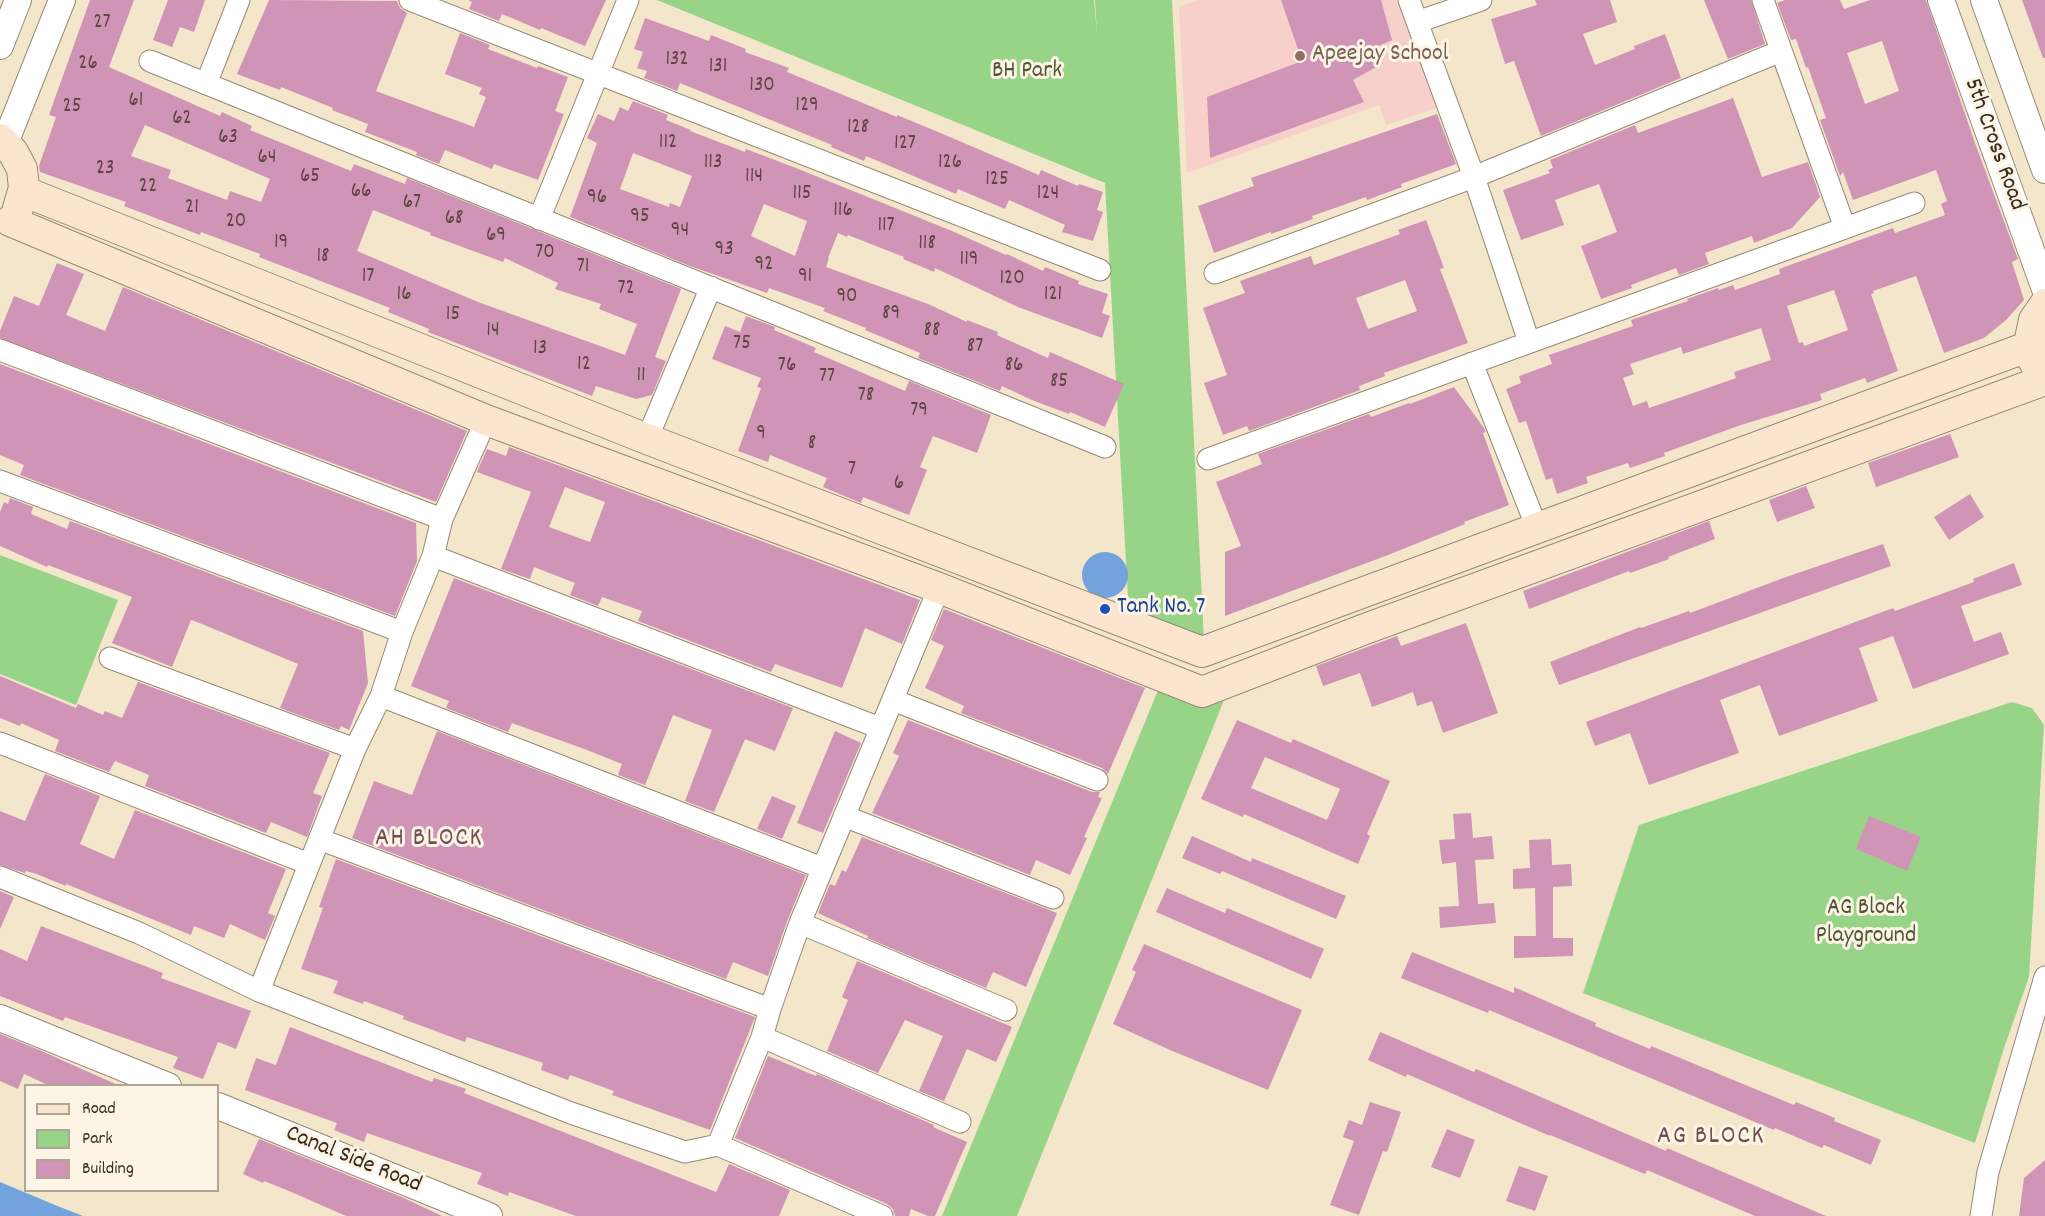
<!DOCTYPE html>
<html>
<head>
<meta charset="utf-8">
<style>
  body { margin:0 }
  #map { position:relative; width:2045px; height:1216px; overflow:hidden; background:#f3e6cb; font-family:Dekko,sans-serif }
  canvas { display:block }
  .legend { position:absolute; left:24px; top:1084px; width:195px; height:108px; box-sizing:border-box; background:#fcf5e5; border:2px solid #afa495; margin:0; padding:8px 10px; list-style:none; font-size:18px; color:#3b2a1e }
  .legend li { display:flex; align-items:center; gap:12px; height:30px }
  .legend b { width:30px; border:2px solid #afa495 }
</style>
</head>
<body>
<div id="map">
<canvas width="2045" height="1216"></canvas>
<ul class="legend">
<li><b style="height:8px;background:#fbe5cf"></b>Road</li>
<li><b style="height:16px;background:#98d488"></b>Park</li>
<li><b style="height:16px;background:#d094b6"></b>Building</li>
</ul>
</div>
<script>
const g = document.querySelector('canvas').getContext('2d');
g.lineJoin = 'round';
function fillPath(path, color) { g.fillStyle = color; g.fill(path, 'evenodd'); }
const toPath = rows => new Path2D(rows.map(r => 'M' + r).join(''));
function strokePath(path, color, width, dash) { g.strokeStyle = color; g.lineWidth = width; g.lineCap = dash ? 'butt' : 'round'; g.setLineDash(dash || []); g.stroke(path); }
function drawText(font, color, halo, rows, align = 'center') {
  g.font = font + ' Dekko,sans-serif'; g.lineWidth = 6; g.setLineDash([]); g.textBaseline = 'middle'; g.strokeStyle = halo; g.fillStyle = color; for (const [text, x, y, turn = 0] of rows) {
    g.save(); g.translate(x, y); g.rotate((+turn || 0) * Math.PI / 180); g.textAlign = isNaN(turn) ? turn : align; if (halo) g.strokeText(text, 0, 0); g.fillText(text, 0, 0); g.restore();
  }
}
fillPath(toPath([
  [1197,0,1396,0,1439,107,1386,125,1379,105,1187,173,1179,7]
]), '#f7d0cc');
fillPath(toPath([
  [657,0,1094,0,1097,35,1095,0,1172,0,1204,641,1129,616,1105,183],
  [0,555,118,600,76,705,0,674],
  [1161,683,1201,701,1224,700,1017,1216,942,1216],
  [2012,702,2032,708,2044,725,2029,977,2004,1048,1975,1143,1583,993,1639,825]
]), '#98d488');
fillPath(toPath([
  '1082 575a23 23 0 1 1 46 0a23 23 0 1 1-46 0Z',
  [0,1182,55,1205,83,1216,0,1216]
]), '#73a3dd');
fillPath(toPath([
  [90,0,134,0,109,67,220,116,222,112,252,126,250,130,351,171,354,164,405,184,407,178,681,289,655,357,666,361,652,395,636,399,596,386,592,396,428,332,429,329,388,312,390,308,259,257,260,254,201,232,200,235,124,206,126,202,40,172,39,166,56,117,49,115],
  [145,125,270,179,261,202,230,191,227,200,168,178,171,170,131,156],
  [373,210,431,233,430,235,503,262,505,258,558,283,555,289,601,304,599,309,637,324,625,355,478,302,357,251],
  [168,0,205,0,194,32,180,27,172,47,153,40],
  [269,0,397,1,400,8,407,13,376,91,474,127,486,97,479,94,482,88,445,74,460,33,490,45,488,49,537,68,538,66,568,77,555,111,564,114,538,180,494,164,492,169,445,150,439,164,416,155,417,152,365,132,368,124,332,110,333,108,281,87,280,90,237,74],
  [468,0,606,0,585,46,541,28,540,30,502,14,499,21,469,9,472,2],
  [1281,0,1381,0,1392,40,1372,49,1378,66,1353,80,1364,102,1210,158,1207,97,1302,61],
  [1535,0,1610,0,1617,22,1583,34,1595,65,1635,49,1634,46,1665,34,1681,78,1541,136,1514,61,1505,64,1491,19,1537,5],
  [1704,0,1751,0,1765,44,1728,59],
  [1785,0,1840,0,1844,9,1870,0,1926,0,1975,143,2018,259,2012,262,2024,300,2006,320,1984,338,1944,353,1916,276,1873,291,1874,293,1871,294,1898,371,1867,383,1865,378,1820,394,1822,400,1738,426,1664,453,1665,456,1630,468,1628,463,1586,477,1588,483,1557,494,1552,478,1546,480,1526,421,1519,423,1506,389,1521,383,1519,376,1552,364,1549,355,1633,326,1631,320,1688,301,1687,299,1718,288,1719,290,1733,285,1735,290,1780,274,1779,269,1893,228,1895,233,1945,215,1941,204,1947,201,1936,170,1853,200,1843,172,1840,176,1820,120,1826,118,1808,67,1806,68,1796,39,1791,40,1777,3],
  [1882,41,1899,91,1865,104,1847,53],
  [1834,290,1848,330,1804,346,1803,342,1799,343,1787,306],
  [1761,328,1771,360,1734,372,1736,378,1702,390,1649,408,1647,401,1633,406,1623,378,1634,374,1630,364,1681,347,1683,354],
  [2022,0,2045,0,2045,58,2043,58],
  [645,18,709,41,711,35,746,49,745,52,789,68,787,72,897,117,897,115,931,129,1039,175,1041,170,1078,186,1079,184,1103,192,1097,210,1103,212,1093,241,1062,232,1065,225,1009,200,1005,209,958,189,956,194,866,156,864,161,831,147,832,145,680,83,677,91,644,78,647,71,637,68,643,52,634,49],
  [1733,98,1762,177,1808,162,1820,197,1792,228,1754,243,1752,236,1705,253,1709,264,1679,275,1676,268,1631,285,1632,288,1601,299,1581,246,1617,232,1599,184,1555,200,1564,225,1521,240,1503,190,1550,173,1548,170,1553,168,1550,160,1635,125,1638,133],
  [633,101,668,115,666,120,691,130,690,131,745,152,746,149,796,168,952,231,1006,255,1007,254,1043,271,1045,267,1079,281,1078,284,1108,294,1102,313,1110,316,1102,338,1018,307,935,268,934,272,903,259,904,257,848,235,847,237,838,233,828,258,829,258,826,267,928,304,967,322,967,320,998,332,997,335,1048,358,1050,352,1124,384,1105,427,1070,412,1069,414,1032,400,1002,386,1000,391,918,358,920,353,865,330,866,328,823,311,825,308,769,288,767,293,690,266,570,217,597,143,587,138,598,114,614,121,620,107,628,111],
  [633,153,692,176,680,207,670,203,669,207,620,189],
  [764,204,807,221,795,256,751,236],
  [1437,114,1456,164,1401,184,1402,187,1367,200,1366,197,1312,216,1313,219,1271,234,1271,232,1214,253,1198,206,1254,186,1251,178],
  [1426,220,1444,268,1440,269,1468,343,1384,373,1385,376,1359,386,1360,390,1249,431,1247,426,1223,435,1204,383,1227,375,1203,308,1245,293,1240,281,1311,256,1314,265,1400,234,1398,230],
  [1405,280,1417,311,1368,329,1356,298],
  [57,263,84,274,66,315,105,331,123,287,467,431,436,502,0,338,0,331,14,296,39,306],
  [746,316,775,327,774,330,816,348,814,352,905,391,909,381,991,415,977,453,933,436,920,467,927,470,909,515,863,497,861,503,823,487,827,478,770,455,768,462,738,451,761,388,757,387,761,378,712,359,725,326,740,332],
  [0,364,416,523,417,561,395,616,20,475,24,465,0,455],
  [1454,387,1484,428,1486,432,1483,433,1509,505,1464,522,1465,524,1388,555,1225,616,1225,552,1241,546,1216,482,1262,464,1258,454,1369,414,1371,417,1409,403,1410,404],
  [1950,434,1959,457,1876,487,1868,463],
  [509,447,920,600,902,644,865,628,842,688,775,664,771,672,638,621,642,611,602,597,598,606,570,595,575,583,534,567,530,579,501,569,531,492,477,472,487,449,506,456],
  [565,487,605,502,590,542,549,527],
  [1806,486,1815,508,1777,522,1769,500],
  [1970,494,1984,517,1949,540,1934,517],
  [10,498,33,507,31,514,67,529,70,521,363,631,368,683,349,730,341,726,339,730,280,708,298,664,202,624,191,620,172,667,112,643,132,597,48,565,47,567,0,546,0,512,4,502,8,504],
  [1709,521,1715,539,1668,557,1669,559,1630,573,1629,571,1529,609,1523,591],
  [1883,544,1891,566,1559,685,1550,662,1640,627,1641,628,1689,611,1690,613,1786,577],
  [2014,563,2022,585,1961,606,1974,642,2001,632,2009,654,1913,689,1893,636,1859,648,1878,701,1779,736,1760,685,1720,700,1739,753,1649,785,1630,733,1595,746,1586,722,1893,608,1895,611,1974,582,1973,579],
  [454,578,793,708,775,751,745,739,714,812,685,801,712,730,673,715,645,785,618,775,622,764,587,750,512,723,508,732,446,708,449,701,411,686],
  [944,609,1145,688,1108,774,1102,768,961,713,964,706,925,688,944,646,931,640],
  [1466,623,1498,713,1443,733,1432,701,1417,706,1413,692,1372,707,1360,673,1323,686,1316,666,1397,636,1401,646],
  [0,676,76,708,78,704,103,715,105,711,122,718,138,682,330,753,313,793,322,796,307,837,271,822,266,833,145,786,149,775,115,761,109,772,55,751,59,740,21,723,20,726,0,718],
  [908,720,1092,792,1100,792,1098,797,1102,798,1084,837,1087,838,1070,875,1036,860,1030,875,872,813,899,756,893,753],
  [1237,720,1291,743,1293,739,1390,781,1367,834,1370,836,1358,864,1244,814,1243,817,1201,799],
  [1265,757,1340,789,1327,820,1251,788],
  [437,731,806,875,788,919,768,976,733,962,726,979,352,838,374,781,412,795],
  [835,731,861,743,823,833,797,823],
  [45,774,100,796,80,844,114,859,135,810,286,869,268,913,275,916,265,940,230,924,224,938,194,926,191,935,66,884,66,886,34,873,26,871,25,873,0,865,0,811,25,821],
  [772,796,796,806,782,839,757,829],
  [1471,813,1473,838,1492,836,1494,859,1475,860,1478,904,1494,903,1496,923,1440,928,1439,907,1459,906,1456,862,1442,864,1439,840,1455,839,1453,814],
  [1869,816,1921,837,1907,871,1856,849],
  [1192,836,1251,862,1252,858,1346,896,1336,919,1222,871,1220,874,1182,858],
  [862,837,1057,913,1026,987,993,972,986,988,867,938,868,936,818,913,830,884,835,886,842,870,846,872],
  [1551,839,1552,865,1571,864,1572,886,1553,887,1553,938,1573,938,1573,956,1514,958,1514,936,1536,936,1535,888,1513,889,1513,869,1530,868,1529,840],
  [336,859,755,1017,710,1130,612,1095,614,1091,570,1075,568,1080,541,1070,543,1063,467,1037,465,1042,403,1019,404,1016,364,1001,363,1004,333,993,338,981,301,969,323,908,319,907],
  [1167,888,1225,913,1227,908,1324,949,1311,979,1156,912],
  [0,891,14,897,0,929],
  [41,926,163,973,161,978,251,1011,236,1049,218,1042,203,1079,173,1068,178,1057,65,1017,63,1021,0,996,0,949,27,961],
  [1144,944,1302,1010,1268,1090,1170,1050,1113,1024,1136,972,1132,970],
  [1412,952,1514,993,1514,987,1596,1023,1595,1026,1650,1049,1651,1046,1794,1105,1796,1102,1835,1118,1834,1121,1881,1140,1871,1165,1824,1145,1822,1148,1775,1128,1774,1130,1489,1010,1488,1013,1401,978],
  [857,961,1012,1027,996,1062,967,1049,944,1101,919,1091,943,1036,905,1020,878,1073,827,1051,848,1000,842,997],
  [290,1027,432,1082,434,1078,466,1089,464,1093,716,1192,729,1164,790,1190,779,1216,576,1216,509,1192,508,1196,477,1184,482,1173,367,1133,364,1142,334,1130,337,1123,245,1090,256,1058,276,1065],
  [1380,1032,1474,1072,1476,1069,1666,1151,1667,1148,1826,1216,1755,1216,1647,1170,1645,1174,1550,1135,1550,1136,1407,1074,1406,1077,1368,1060],
  [0,1034,37,1049,120,1086,50,1086,24,1074,18,1089,0,1081],
  [768,1056,816,1076,817,1074,934,1125,933,1127,967,1142,935,1216,928,1216,911,1209,909,1216,895,1216,893,1209,887,1204,735,1138],
  [1370,1102,1401,1112,1387,1152,1383,1151,1359,1215,1330,1205,1354,1141,1343,1137,1349,1120,1362,1125],
  [1447,1129,1475,1140,1460,1178,1431,1167],
  [259,1139,404,1198,442,1216,346,1216,289,1191,264,1181,263,1183,243,1174],
  [2045,1160,2045,1216,2019,1216,2024,1178],
  [1519,1166,1548,1176,1535,1211,1506,1201]
]), '#d094b6');
const minor = toPath([
  [410,0,1100,270],
  [1409,0,1474,177,1529,342],
  [1763,0,1845,228],
  [1417,22,1481,0],
  [150,61,1105,447],
  [206,84,239,0],
  [539,219,628,0],
  [1215,273,1474,177,1781,51],
  [0,350,442,519],
  [1472,363,1537,528],
  [647,439,711,287],
  [1208,459,1914,203],
  [0,481,402,632],
  [433,556,880,728],
  [110,658,355,749],
  [381,696,822,868],
  [893,700,1097,780],
  [0,743,309,864],
  [844,816,1053,898],
  [319,839,770,1009],
  [0,877,139,933,259,991,571,1113,685,1152,718,1145,762,1037,770,1009,800,923,939,588],
  [800,923,1006,1010],
  [259,991,355,749,381,696,402,632,433,556,442,519,486,420],
  [762,1037,960,1122],
  [718,1145,882,1216],
  [1981,1216,1988,1172,2045,977]
]);
const tertiary = toPath([
  [1941,0,2045,289],
  [1984,0,2045,170],
  [0,46,18,0],
  [5,143,62,0],
  [0,1018,168,1086],
  [218,1106,489,1216]
]);
const secondary = toPath([
  [0,139,13,152,22,169,24,188,18,208],
  [23,191,647,439,1202,652,2030,346],
  [10,221,486,420,939,588,1202,692,1365,629,2045,380],
  [2036,365,2032,358,2030,339,2034,320,2045,304]
]);
strokePath(minor, '#978874', 23);
strokePath(tertiary, '#978874', 28);
strokePath(secondary, '#978874', 32);
strokePath(minor, '#fff', 21);
strokePath(tertiary, '#fff', 26);
strokePath(secondary, '#fbe5cf', 30);
for (const [x, y, r, color] of [
  [1300,56,6,"#8d6e63"],
  [1105,609,6,"#1a4fb4"]
]) { const dot = new Path2D(); dot.arc(x, y, r, 0, 2 * Math.PI); g.fillStyle = color; g.fill(dot); strokePath(dot, '#fcf5e5', 2); }
drawText('21px', '#604444', null, [
  ["27",102,24],
  ["132",677,61],
  ["26",88,65],
  ["131",718,68],
  ["130",762,87],
  ["61",136,102],
  ["129",807,107],
  ["25",72,108],
  ["62",182,120],
  ["128",858,129],
  ["63",228,139],
  ["112",668,144],
  ["127",905,145],
  ["64",267,159],
  ["113",713,164],
  ["126",950,164],
  ["23",105,170],
  ["65",310,178],
  ["114",754,178],
  ["125",997,181],
  ["22",148,188],
  ["66",361,193],
  ["115",802,195],
  ["124",1048,195],
  ["96",597,199],
  ["67",412,204],
  ["21",192,209],
  ["116",843,212],
  ["95",640,218],
  ["68",454,220],
  ["20",236,223],
  ["117",886,227],
  ["94",680,232],
  ["69",496,237],
  ["19",281,244],
  ["118",927,245],
  ["93",724,251],
  ["70",545,254],
  ["18",323,258],
  ["119",969,261],
  ["92",764,266],
  ["71",583,268],
  ["17",368,278],
  ["91",805,278],
  ["120",1012,280],
  ["72",626,290],
  ["16",404,296],
  ["121",1053,296],
  ["90",847,298],
  ["89",891,315],
  ["15",453,316],
  ["14",493,332],
  ["88",932,332],
  ["75",742,345],
  ["87",975,348],
  ["13",540,350],
  ["12",584,366],
  ["76",787,367],
  ["86",1014,367],
  ["11",641,377],
  ["77",827,378],
  ["85",1059,383],
  ["78",866,397],
  ["79",919,412],
  ["9",761,435],
  ["8",812,445],
  ["7",852,471],
  ["6",899,485]
]);
drawText('24px', '#785e54', '#fcf5e5', [
  ["Apeejay School",1312,56]
], 'left');
drawText('24px', '#525438', '#fcf5e5', [
  ["BH Park",1027,73],
  ["AG Block",1866,910],
  ["Playground",1866,938]
]);
drawText('24px', '#3b2a1e', '#fcf5e5', [
  ["5th Cross Road",1993,145,70],
  ["Canal Side Road",353,1161,22]
]);
drawText('24px', '#164399', '#fcf5e5', [
  ["Tank No. 7",1117,609]
], 'left');
g.letterSpacing = '1.5px';
drawText('26px', '#6f4f53', '#fcf5e5', [
  ["AH BLOCK",429,840],
  ["AG BLOCK",1711,1138]
]);
g.letterSpacing = '0px';
</script>
</body>
</html>
